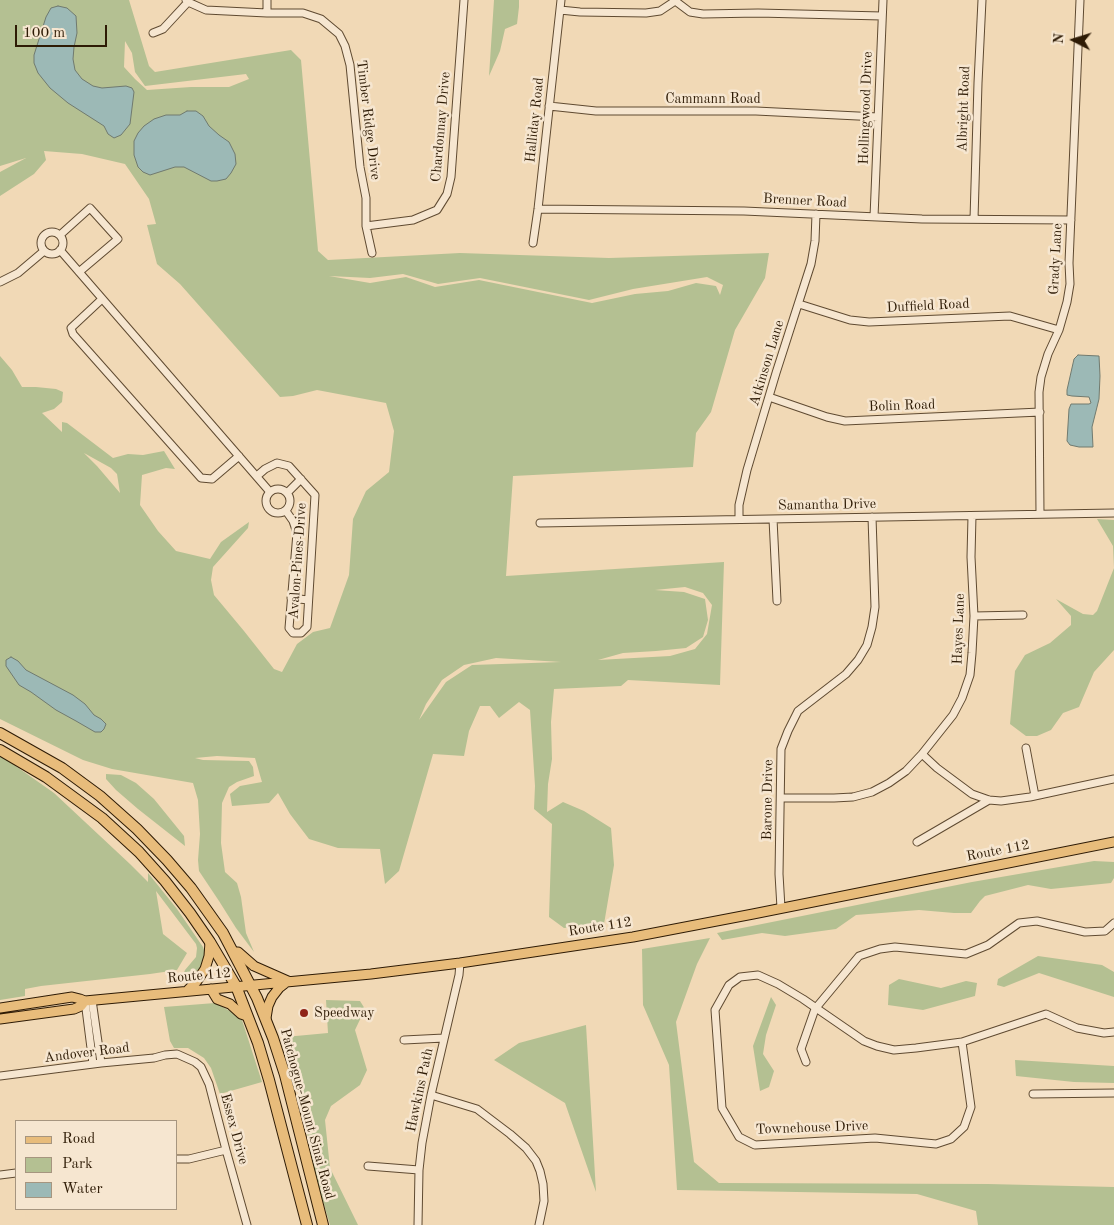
<!DOCTYPE html>
<html>
<head>
<meta charset="utf-8">
<style>
  body { margin:0 }
  #map { position:relative; width:1114px; height:1225px; overflow:hidden; background:#f1d9b6; font-family:"Old Standard TT",serif }
  canvas { display:block }
  .legend { position:absolute; left:15px; top:1120px; width:162px; height:90px; box-sizing:border-box; background:#f6e6d0; border:1px solid #a6957f; margin:0; padding:6px 9px; list-style:none; font-size:15px; color:#2e1b05 }
  .legend li { display:flex; align-items:center; gap:10px; height:25px }
  .legend b { width:25px; border:1px solid #a6957f }
  .north { position:absolute; left:1049px; top:15px; width:50px; height:50px; -webkit-text-stroke:4px #f6e6d0; paint-order:stroke; rotate:275deg; font-size:14px; font-weight:700; line-height:20px; text-align:center; color:#2e1b05 }
  .north::after { content:''; display:block; margin:auto; width:18px; height:22px; background:#2e1b05; clip-path:polygon(50% 0,100% 100%,50% 72%,0 100%) }
  .scale { position:absolute; left:15px; top:25px; width:92px; height:22px; box-sizing:border-box; border:2px solid #2e1b05; border-top:0; padding-left:6px; font-size:15px; line-height:18px; white-space:nowrap; color:#2e1b05; -webkit-text-stroke:4px #f6e6d0; paint-order:stroke }
</style>
</head>
<body>
<div id="map">
<canvas width="1114" height="1225"></canvas>
<ul class="legend">
<li><b style="height:6px;background:#e8bc7b"></b>Road</li>
<li><b style="height:14px;background:#b4c092"></b>Park</li>
<li><b style="height:14px;background:#9cb9b6"></b>Water</li>
</ul>
<div class="north">N</div>
<div class="scale">100 m</div>
</div>
<script>
const g = document.querySelector('canvas').getContext('2d');
g.lineJoin = 'round';
function fillPath(path, color) { g.fillStyle = color; g.fill(path, 'evenodd'); }
const toPath = rows => new Path2D(rows.map(r => 'M' + r).join(''));
function strokePath(path, color, width, dash) { g.strokeStyle = color; g.lineWidth = width; g.lineCap = dash ? 'butt' : 'round'; g.setLineDash(dash || []); g.stroke(path); }
function drawText(font, color, halo, rows, align = 'center') {
  g.font = font + ' "Old Standard TT",serif'; g.lineWidth = 5; g.setLineDash([]); g.textBaseline = 'middle'; g.strokeStyle = halo; g.fillStyle = color; for (const [text, x, y, turn = 0] of rows) {
    g.save(); g.translate(x, y); g.rotate((+turn || 0) * Math.PI / 180); g.textAlign = isNaN(turn) ? turn : align; if (halo) g.strokeText(text, 0, 0); g.fillText(text, 0, 0); g.restore();
  }
}
fillPath(toPath([
  [0,0,129,0,149,66,155,72,291,50,301,60,318,251,328,260,460,253,609,258,769,253,765,278,735,330,711,412,696,433,693,467,513,476,506,576,724,562,720,685,628,680,621,686,554,689,551,722,552,759,548,784,547,812,563,802,584,811,611,828,614,865,604,924,564,928,549,917,552,824,534,809,535,786,530,710,519,702,499,718,490,706,480,706,469,731,464,756,433,754,399,871,385,884,380,849,338,848,309,839,290,814,278,793,269,803,232,806,230,794,240,786,262,782,255,758,217,756,195,758,203,760,249,761,253,767,254,776,237,782,229,787,222,803,221,843,225,872,237,883,241,897,246,933,254,952,236,928,219,901,199,871,198,860,200,834,198,800,193,783,112,769,83,760,0,719,0,356,12,370,22,387,36,387,56,389,63,392,62,402,54,409,42,413,62,432,62,422,67,423,113,458,128,454,143,455,164,451,175,469,166,468,142,475,140,505,158,531,176,551,210,559,221,542,249,522,248,528,213,567,211,580,214,595,244,631,274,669,282,672,297,644,313,632,330,628,349,575,353,519,366,491,389,472,394,431,386,403,317,390,293,396,280,397,180,284,157,264,147,225,156,224,149,199,125,164,82,154,44,151,46,160,34,174,0,196,0,172,26,158,0,166],
  [125,41,132,53,135,72,145,86,246,74,249,79,229,87,191,87,147,90,135,79,124,67],
  [403,274,438,284,480,278,589,300,633,289,707,277,723,285,720,295,716,286,696,283,668,291,635,294,592,303,479,280,435,287,406,277,370,283,329,276,370,278],
  [84,453,111,468,117,474,120,493,97,466],
  [685,587,703,593,712,605,707,634,695,649,670,656,598,660,623,653,656,651,686,648,703,637,708,620,705,599,684,592,655,590],
  [496,658,561,662,472,665,446,682,419,720,426,704,442,680,464,665],
  [494,0,519,0,519,7,517,24,505,29,500,51,489,76],
  [1097,519,1114,520,1114,650,1094,672,1079,707,1063,713,1051,730,1037,736,1026,736,1010,724,1015,671,1025,655,1050,643,1071,625,1071,616,1056,599,1083,614,1093,615,1097,611,1114,568,1113,546],
  [0,755,54,793,130,864,148,882,148,873,177,909,203,947,206,955,202,970,200,968,191,976,182,978,185,970,196,957,197,948,196,944,156,891,163,934,187,953,177,970,150,974,41,986,25,989,25,996,0,1000],
  [106,774,121,775,136,783,154,799,184,836,185,846,138,809,116,790,106,779],
  [1094,861,1114,862,1114,878,1111,883,1051,889,1028,885,985,896,980,901,971,913,954,913,919,910,856,915,836,929,785,936,762,933,722,940,717,933,972,882],
  [710,938,697,964,676,1022,694,1162,719,1183,988,1184,1114,1187,1114,1225,978,1225,976,1211,917,1194,677,1190,669,1065,643,1005,642,949],
  [1038,956,1102,965,1114,972,1114,997,1039,973,1004,987,997,985,998,979],
  [899,979,941,988,966,981,977,983,975,996,923,1010,888,1005,889,985],
  [771,997,776,1005,766,1035,763,1054,774,1071,769,1087,760,1091,753,1046],
  [326,1000,360,1001,365,1009,355,1030,367,1070,360,1085,331,1106,325,1120,330,1168,358,1225,330,1225,313,1168,297,1071,285,1037,328,1033],
  [215,1003,241,1017,262,1082,220,1094,211,1068,204,1058,188,1048,174,1048,170,1041,164,1007],
  [586,1025,596,1192,565,1103,494,1060,519,1043],
  [1015,1060,1114,1066,1114,1083,1074,1082,1016,1076]
]), '#b4c092');
const water = toPath([
  [58,6,67,8,76,16,77,33,74,47,73,59,75,70,82,79,93,86,102,88,126,86,132,88,134,92,130,124,121,135,114,138,108,134,104,126,68,103,50,88,38,73,34,63,34,55,46,17,51,8,58,6],
  [187,111,196,111,203,116,209,126,219,135,229,142,235,154,236,164,231,173,226,179,217,181,211,181,184,167,175,167,150,175,143,172,138,167,134,155,134,141,138,133,144,126,154,119,166,115,180,115,187,111],
  [1078,355,1099,356,1100,376,1099,399,1092,427,1093,447,1079,447,1070,445,1067,441,1069,409,1071,404,1089,404,1091,403,1089,397,1072,396,1067,395,1067,390,1074,359,1078,355],
  [11,657,18,661,26,670,73,695,85,704,94,715,101,719,106,724,104,729,101,732,95,732,76,721,56,710,31,692,19,685,6,666,6,660,11,657]
]);
fillPath(water, '#9cb9b6');
strokePath(water, '#707a6f', 1);
const minor = toPath([
  [186,0,188,2,206,10,267,13,303,13,321,19,339,34,345,46,350,65,360,167,366,198,366,226,372,253],
  [674,0,690,12,703,14,758,13,882,16],
  [560,10,580,12,646,13,660,11,675,1],
  [267,13,267,0],
  [153,33,163,29,188,2],
  [549,106,596,111,756,111,878,117],
  [538,209,744,211,922,219,1071,220],
  [874,217,883,0],
  [974,219,978,83,982,0],
  [366,226,413,220,437,210,447,194,451,177,464,0],
  '41 243a11 11 0 1 1 22 0a11 11 0 1 1-22 0Z',
  [60,235,90,208,118,239,79,272],
  [533,243,538,209,561,0],
  [60,250,270,492],
  [0,282,18,273,44,251],
  [102,299,71,328,73,334,201,478,212,479,239,456],
  [799,304,850,320,869,322,1010,316,1059,330],
  [769,397,827,417,845,421,1040,412],
  [257,476,265,469,277,463,289,466,315,495,307,627,301,633,293,633,289,628,297,533,293,521,286,511],
  '266 501a12 12 0 1 1 24 0a12 12 0 1 1-24 0Z',
  [287,493,301,479],
  [1040,514,1039,392,1041,377,1048,354,1059,330,1067,302,1070,284,1069,263,1080,0],
  [739,519,739,505,747,470,776,373,811,264,815,241,816,214],
  [773,519,777,601],
  [540,523,1114,513],
  [291,598,308,600],
  [974,616,1023,615],
  [1026,748,1035,796],
  [922,754,937,768,972,794,989,800,1001,801,1030,797,1114,779],
  [781,798,834,798,853,797,872,792,889,783,906,771,922,754,953,715,962,698,970,675,972,653,974,616,971,557,972,516],
  [917,842,989,800],
  [781,908,779,874,781,749,788,731,798,711,846,674,858,660,867,645,872,627,875,607,872,517],
  [92,1000,101,1063],
  [85,1001,93,1064],
  [404,1040,444,1038],
  [962,1042,916,1048,894,1050,877,1046,864,1041,803,999,778,984,758,975,740,977,729,985,715,1010,722,1108,739,1137,755,1145,875,1138,936,1144,951,1139,964,1127,971,1107,962,1042,1046,1014,1077,1028,1104,1033,1114,1032],
  [806,1062,801,1049,815,1009,859,956,880,949,895,947,966,954,988,945,1019,923,1037,921,1085,932,1105,931,1114,923],
  [0,1076,101,1063,154,1058,165,1055,177,1054,195,1062,201,1067,209,1084,226,1150,247,1225],
  [1033,1094,1114,1093],
  [431,1095,477,1109,510,1134,526,1148,536,1161,540,1171,543,1184,544,1201,539,1225],
  [176,1159,189,1159,226,1150],
  [368,1166,419,1170],
  [0,1175,16,1173],
  [418,1225,419,1170,422,1143,431,1095,459,975,460,963]
]);
const major = toPath([
  [233,952,238,952,254,966,288,981],
  [211,989,217,999,230,1004,241,1014,247,1016],
  [187,991,197,981,205,969,209,956,210,942],
  [0,1008,72,997,80,999,85,1001,371,974,460,963,633,937,753,914,1114,842],
  [266,1018,268,1006,272,997,279,988,288,981],
  [0,1019,74,1009,81,1006,85,1001]
]);
const highway = toPath([
  [0,733,62,768,100,796,137,829,167,860,191,888,223,933,257,998,273,1038,285,1075,323,1225],
  [0,750,46,777,102,818,139,852,165,881,190,913,210,942,236,986,258,1043,269,1080,307,1225]
]);
strokePath(minor, '#5f4a31', 9);
strokePath(major, '#2e1b05', 11);
strokePath(highway, '#2e1b05', 12);
strokePath(minor, '#f6e6d0', 7);
strokePath(major, '#e8bc7b', 9);
strokePath(highway, '#e8bc7b', 10);
for (const [x, y, r, color] of [
  [304,1013,5,"#8f2418"]
]) { const dot = new Path2D(); dot.arc(x, y, r, 0, 2 * Math.PI); g.fillStyle = color; g.fill(dot); strokePath(dot, '#f6e6d0', 2); }
drawText('14px', '#2e1b05', '#f6e6d0', [
  ["Cammann Road",713,99],
  ["Hollingwood Drive",866,108,-88],
  ["Albright Road",964,109,-88],
  ["Timber Ridge Drive",368,120,83],
  ["Halliday Road",535,120,-84],
  ["Chardonnay Drive",441,127,-85],
  ["Brenner Road",805,201,3],
  ["Grady Lane",1056,259,-87],
  ["Duffield Road",928,306,-3],
  ["Atkinson Lane",767,363,-73],
  ["Bolin Road",902,406,-2],
  ["Samantha Drive",827,505,-1],
  ["Avalon Pines Drive",298,561,-86],
  ["Hayes Lane",959,629,-88],
  ["Barone Drive",768,800,-89],
  ["Route 112",998,851,-11],
  ["Route 112",600,927,-9],
  ["Route 112",199,976,-5],
  ["Andover Road",87,1053,-7],
  ["Hawkins Path",420,1090,-78],
  ["Patchogue-Mount Sinai Road",307,1114,75],
  ["Townehouse Drive",812,1128,-2],
  ["Essex Drive",234,1129,75]
]);
drawText('14px', '#2e1b05', '#f6e6d0', [
  ["Speedway",314,1013]
], 'left');
</script>
</body>
</html>
